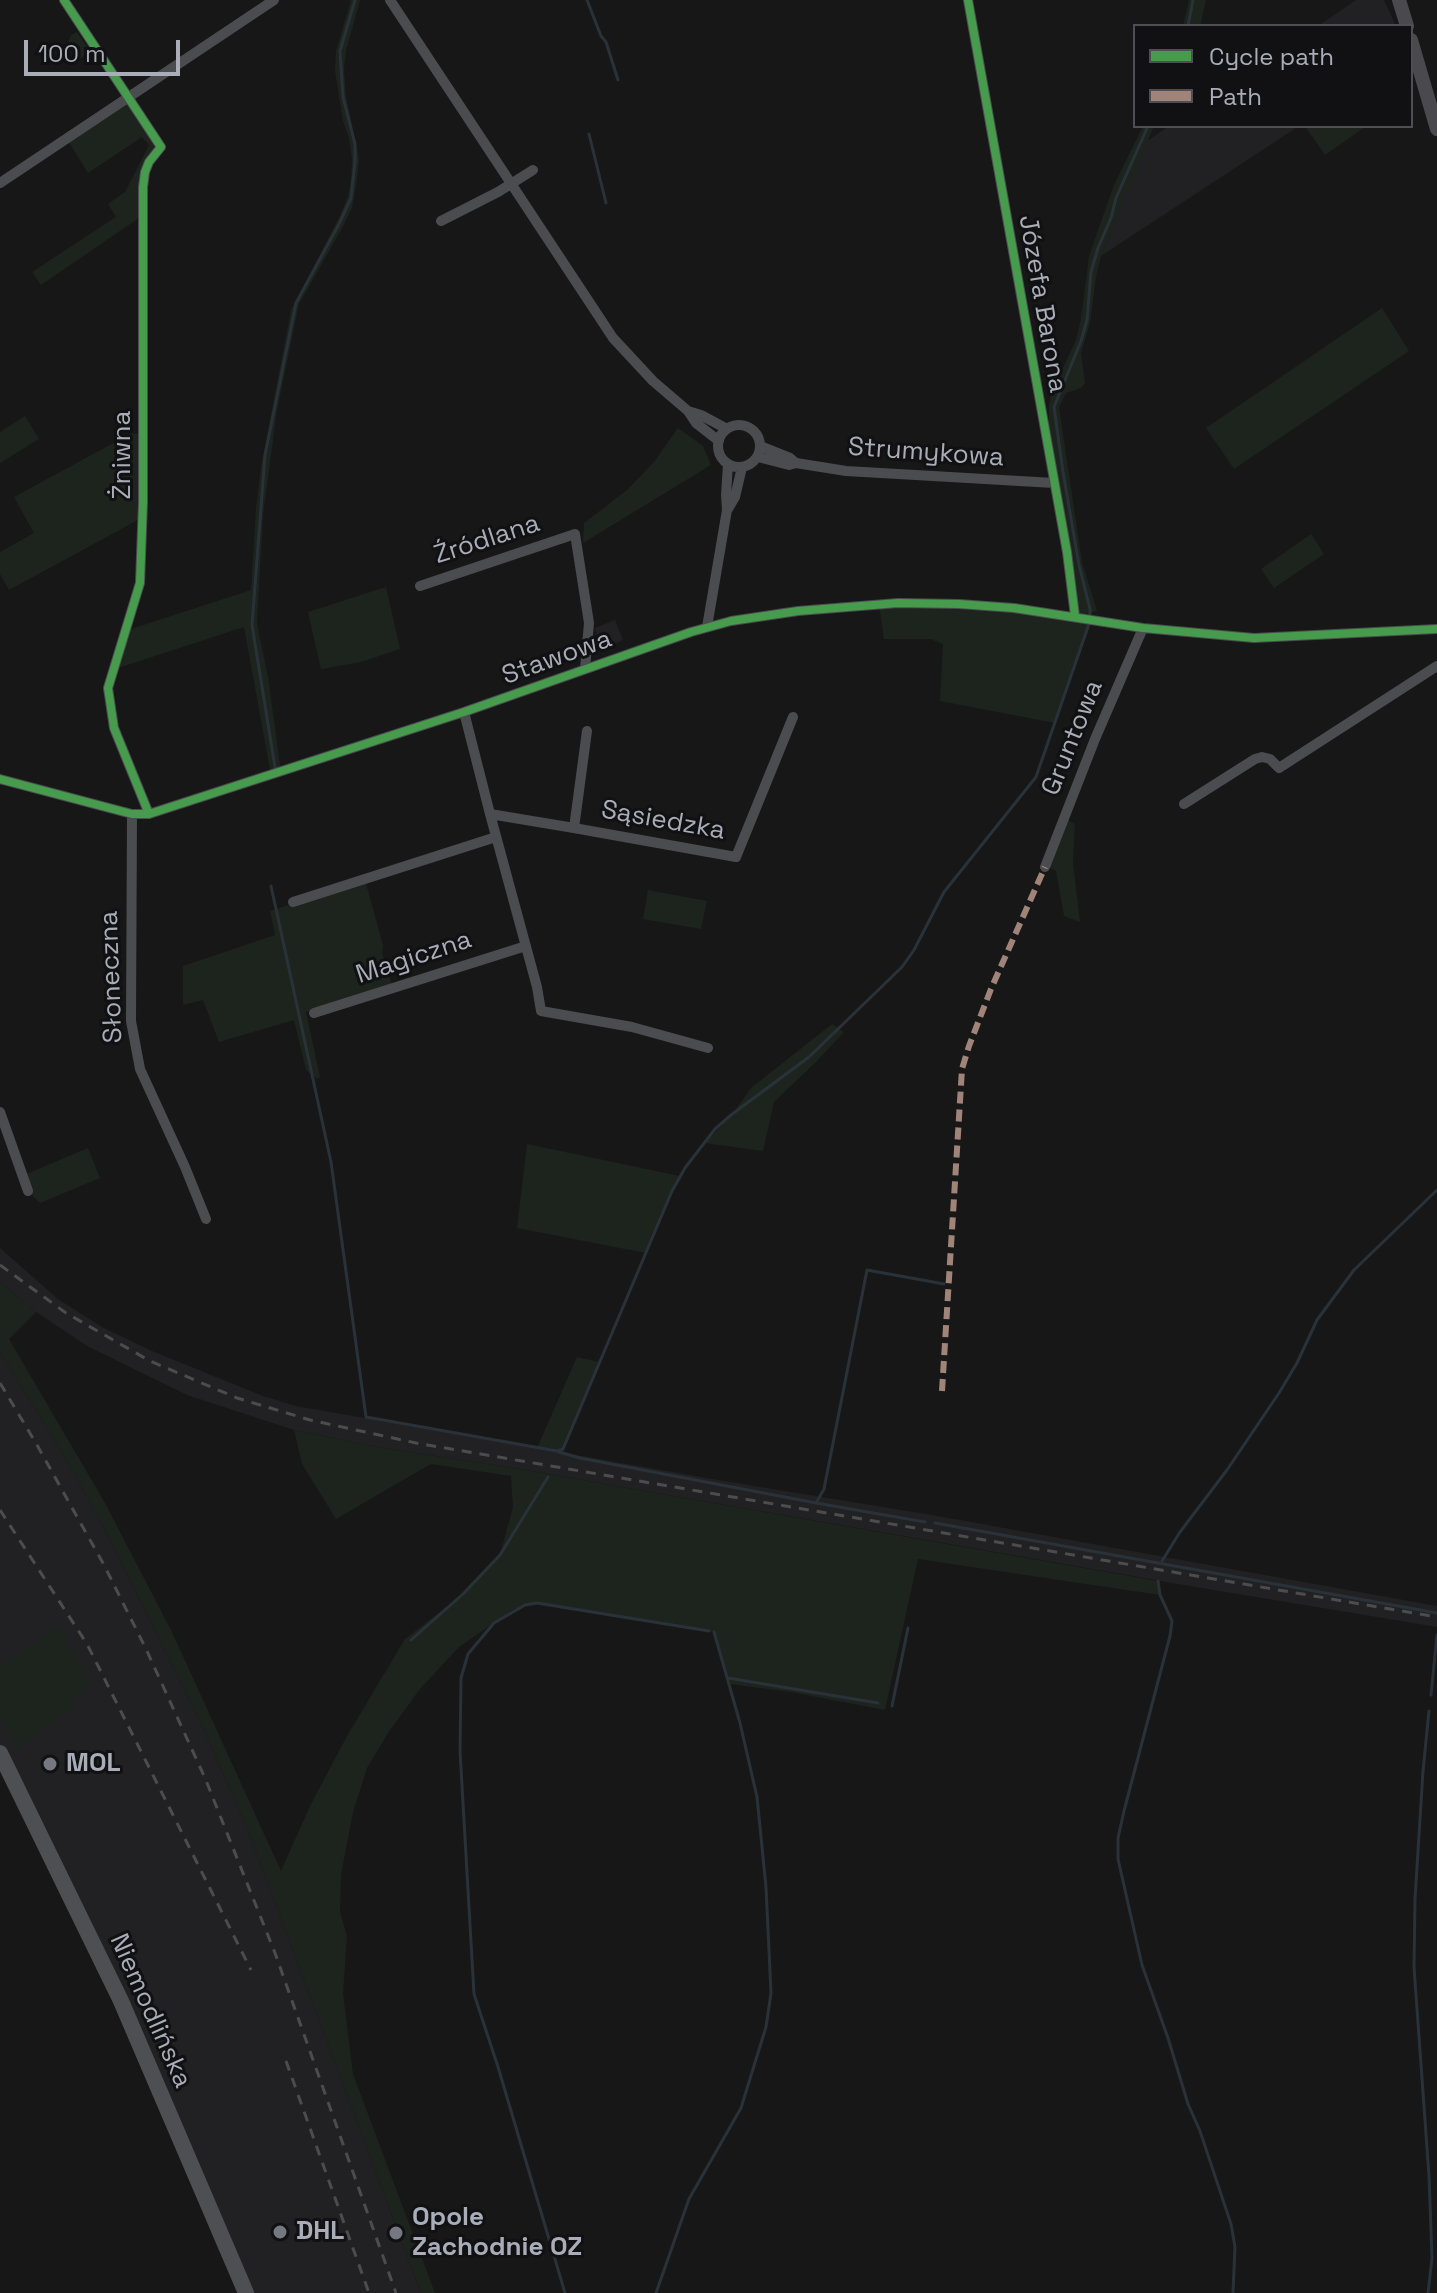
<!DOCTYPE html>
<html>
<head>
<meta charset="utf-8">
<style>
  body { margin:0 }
  #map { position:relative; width:1437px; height:2293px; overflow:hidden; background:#171717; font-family:"Space Grotesk",sans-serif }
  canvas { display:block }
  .legend { position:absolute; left:1133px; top:24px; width:280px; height:104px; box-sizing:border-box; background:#111113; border:2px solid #4d4f55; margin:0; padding:10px 14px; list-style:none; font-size:24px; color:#a8adb8 }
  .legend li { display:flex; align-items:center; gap:16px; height:40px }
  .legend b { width:40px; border:2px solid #4d4f55 }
  .scale { position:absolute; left:24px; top:40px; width:156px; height:36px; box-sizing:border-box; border:4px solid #a8adb8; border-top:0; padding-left:10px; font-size:24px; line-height:28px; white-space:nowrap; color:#a8adb8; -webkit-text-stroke:6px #111113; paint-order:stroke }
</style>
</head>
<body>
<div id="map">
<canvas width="1437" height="2293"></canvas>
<ul class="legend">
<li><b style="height:10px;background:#469c4c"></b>Cycle path</li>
<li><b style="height:10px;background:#a18479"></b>Path</li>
</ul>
<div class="scale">100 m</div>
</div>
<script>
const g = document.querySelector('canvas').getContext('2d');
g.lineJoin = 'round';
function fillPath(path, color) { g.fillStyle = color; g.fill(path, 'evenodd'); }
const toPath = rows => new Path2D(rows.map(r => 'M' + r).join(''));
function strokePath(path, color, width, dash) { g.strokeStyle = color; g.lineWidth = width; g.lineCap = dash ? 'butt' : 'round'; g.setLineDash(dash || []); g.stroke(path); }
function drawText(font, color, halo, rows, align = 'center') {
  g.font = font + ' "Space Grotesk",sans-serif'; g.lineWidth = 6; g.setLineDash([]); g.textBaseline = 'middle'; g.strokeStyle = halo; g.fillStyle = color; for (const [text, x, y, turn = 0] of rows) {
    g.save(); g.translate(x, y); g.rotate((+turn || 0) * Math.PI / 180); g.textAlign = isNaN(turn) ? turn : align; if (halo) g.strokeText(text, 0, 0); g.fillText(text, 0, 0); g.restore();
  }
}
fillPath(toPath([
  [1356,0,1384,0,1396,26,1318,26],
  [1169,126,1299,126,1101,256,1146,142],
  [615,620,623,640,600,650,595,628],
  [0,1248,58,1299,102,1327,152,1351,263,1396,296,1406,724,1481,932,1515,1437,1606,1437,1627,1184,1585,519,1469,371,1446,294,1430,187,1395,87,1346,36,1312,0,1282],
  [0,1352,68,1462,107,1534,206,1734,249,1833,421,2293,246,2293,0,1753]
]), '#212123');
fillPath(toPath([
  [351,0,360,0,346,51,344,69,346,96,359,159,356,187,352,208,341,230,299,304,277,410,263,515,257,624,268,677,281,772,271,775,244,627,112,670,125,631,251,590,256,509,261,467,291,310,339,218,348,196,351,179,352,160,349,138,343,121,335,71,336,51],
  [1189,0,1206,0,1200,26,1183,26],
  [77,32,90,52,78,60,68,43,71,35],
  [130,98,162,147,150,162,139,218,41,285,32,272,116,217,108,204,125,192,149,145,142,137,88,173,67,139],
  [1143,126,1154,126,1101,256,1096,277,1090,323,1081,353,1085,383,1081,388,1066,393,1059,407,1082,562,1097,611,1076,616,1089,626,1055,723,940,701,943,644,931,639,884,639,879,604,1075,616,1049,427,1049,405,1052,391,1076,340,1081,319,1089,256,1114,185],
  [1305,126,1364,126,1365,127,1325,155],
  [1382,308,1409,351,1234,469,1206,428],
  [25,416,39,439,0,463,0,432],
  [678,428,703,446,711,465,583,543,584,523,627,490,654,462],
  [142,433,138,520,9,590,0,574,0,552,34,533,14,497,130,434],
  [1311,534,1324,554,1274,588,1261,569],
  [386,587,400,649,361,662,321,669,308,612],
  [1064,818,1075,824,1073,863,1080,922,1064,916,1056,871,1045,865],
  [365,880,383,945,382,953,392,985,306,1012,320,1077,317,1079,306,1070,294,1020,219,1042,203,1000,183,1005,183,966,275,935,270,911],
  [648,890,707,901,701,929,643,919],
  [832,1024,844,1032,817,1061,774,1102,763,1151,705,1143,731,1116,751,1088],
  [527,1144,680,1176,646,1253,517,1228],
  [88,1148,100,1178,40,1203,28,1191,22,1176],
  [0,1282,36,1312,9,1339,105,1503,172,1632,281,1871,310,1806,347,1736,405,1639,463,1594,500,1555,513,1507,511,1476,431,1464,336,1519,302,1464,294,1430,371,1446,519,1469,1158,1581,1160,1595,918,1559,885,1710,791,1692,729,1684,714,1632,537,1603,525,1605,511,1611,459,1647,420,1689,390,1730,367,1768,353,1812,341,1875,340,1912,347,1936,343,1993,353,2074,435,2293,421,2293,249,1833,206,1734,107,1534,68,1462,0,1352],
  [577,1357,599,1362,563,1453,537,1448],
  [61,1625,90,1686,71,1702,75,1707,17,1749,0,1717,0,1667]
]), '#1d241e');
strokePath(toPath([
  [587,0,601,36,606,42,618,80],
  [1188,26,1193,0],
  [589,134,606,203],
  [1090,617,1090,609,1079,565,1063,472,1054,407,1081,341,1087,320,1091,272,1098,248,1111,218,1116,198,1148,126],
  [275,767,252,625,265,455,296,303,339,224,351,198,355,162,355,144,343,97,340,51,355,0],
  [271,886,331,1162,366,1417,557,1451,563,1449,672,1191,685,1168,715,1129,731,1115,809,1057,902,967,914,950,944,892,1036,777,1089,624],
  [559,1452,580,1458,816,1503,824,1489,867,1270,944,1284],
  [816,1503,925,1522],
  [935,1523,1437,1613],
  [1162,1561,1180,1532,1227,1470,1279,1393,1297,1363,1317,1320,1354,1270,1437,1190],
  [1158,1581,1160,1595,1172,1621,1170,1636,1124,1811,1118,1838,1118,1859,1142,1965,1168,2038,1188,2104,1200,2131,1231,2224,1235,2247,1233,2293],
  [411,1640,463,1594,500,1555,548,1477],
  [728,1678,878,1703],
  [1431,1695,1437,1635],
  [892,1706,908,1628],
  [565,2293,498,2067,474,1994,460,1751,461,1678,468,1654,494,1623,525,1605,537,1603,709,1631],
  [656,2293,689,2199,741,2108,766,2027,771,1993,766,1887,757,1797,740,1723,714,1632],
  [1428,2293,1432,2258,1429,2176,1414,1967,1415,1899,1423,1771,1429,1711]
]), '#2a3239', 3);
strokePath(toPath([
  [64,0,161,147,149,162,145,172,143,187,143,502,140,583,108,688,114,728,149,814],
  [390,0,613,338,653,381,688,411,696,423,719,441],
  [968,0,1067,552,1075,616],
  [0,183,274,0],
  [441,221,498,192,533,170],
  [688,411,701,415,727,429],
  '718 446a21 21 0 1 1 42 0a21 21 0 1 1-42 0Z',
  [760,446,790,458,796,463],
  [758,457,789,465,796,463,846,471,1054,483],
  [728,509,735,497,742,467],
  [420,586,575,534,589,623,585,669],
  [707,627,727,510,726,495,728,464],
  [464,712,490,814,537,987,541,1011,632,1027,708,1048],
  [0,779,132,814,149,814,464,712,691,632,731,621,798,611,898,603,959,604,1014,608,1143,628,1254,638,1437,629],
  [1184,804,1255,759,1262,757,1270,759,1279,768,1437,666],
  [132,814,131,1021,140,1069,185,1167,206,1219],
  [490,814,574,828,587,731],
  [574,828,736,857,793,717],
  [1045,867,1095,739,1143,628],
  [293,902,496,837],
  [314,1013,526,946],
  [0,1112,28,1191]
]), '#4b4c50', 10);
strokePath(toPath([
  [1399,0,1407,26],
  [1411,40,1437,129]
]), '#4a4a4e', 14);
strokePath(toPath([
  [0,1753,121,2001,246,2293]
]), '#4d4f52', 16);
strokePath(toPath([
  [0,1265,66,1313,150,1361,237,1398,310,1420,416,1443,1437,1617],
  [0,1383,37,1445,104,1565,146,1649,205,1778,275,1953,396,2293],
  [0,1510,87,1644,251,1970],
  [286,2061,369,2293]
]), '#4b4c4f', 3, [10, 8]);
strokePath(toPath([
  [942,1391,962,1069,969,1046,991,989,1045,867]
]), '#a18479', 6, [12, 6]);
strokePath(toPath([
  [64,0,161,147,149,162,145,172,143,187,143,502,140,583,108,688,114,728,149,814],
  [968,0,1067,552,1075,616],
  [0,779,132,814,149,814,464,712,691,632,731,621,798,611,898,603,959,604,1014,608,1143,628,1254,638,1437,629]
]), '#469c4c', 8);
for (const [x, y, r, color] of [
  [50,1764,8,"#757880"],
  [280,2232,8,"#757880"],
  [396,2233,8,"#757880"]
]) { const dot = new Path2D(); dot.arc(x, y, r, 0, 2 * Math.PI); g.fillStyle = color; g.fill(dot); strokePath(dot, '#111113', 3); }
drawText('26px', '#a8adb8', '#111113', [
  ["Józefa Barona",1042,304,80],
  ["Strumykowa",926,453,4],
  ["Żniwna",123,455,-90],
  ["Źródlana",487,540,-18],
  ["Stawowa",557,658,-20],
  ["Gruntowa",1073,738,-68],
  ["Sąsiedzka",663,821,10],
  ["Magiczna",414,958,-18],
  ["Słoneczna",112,977,-92],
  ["Niemodlińska",150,2011,66]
]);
drawText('bold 26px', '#a8adb8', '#111113', [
  ["MOL",66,1764],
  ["Opole",412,2218],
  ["Zachodnie OZ",412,2248],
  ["DHL",296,2232]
], 'left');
</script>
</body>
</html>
